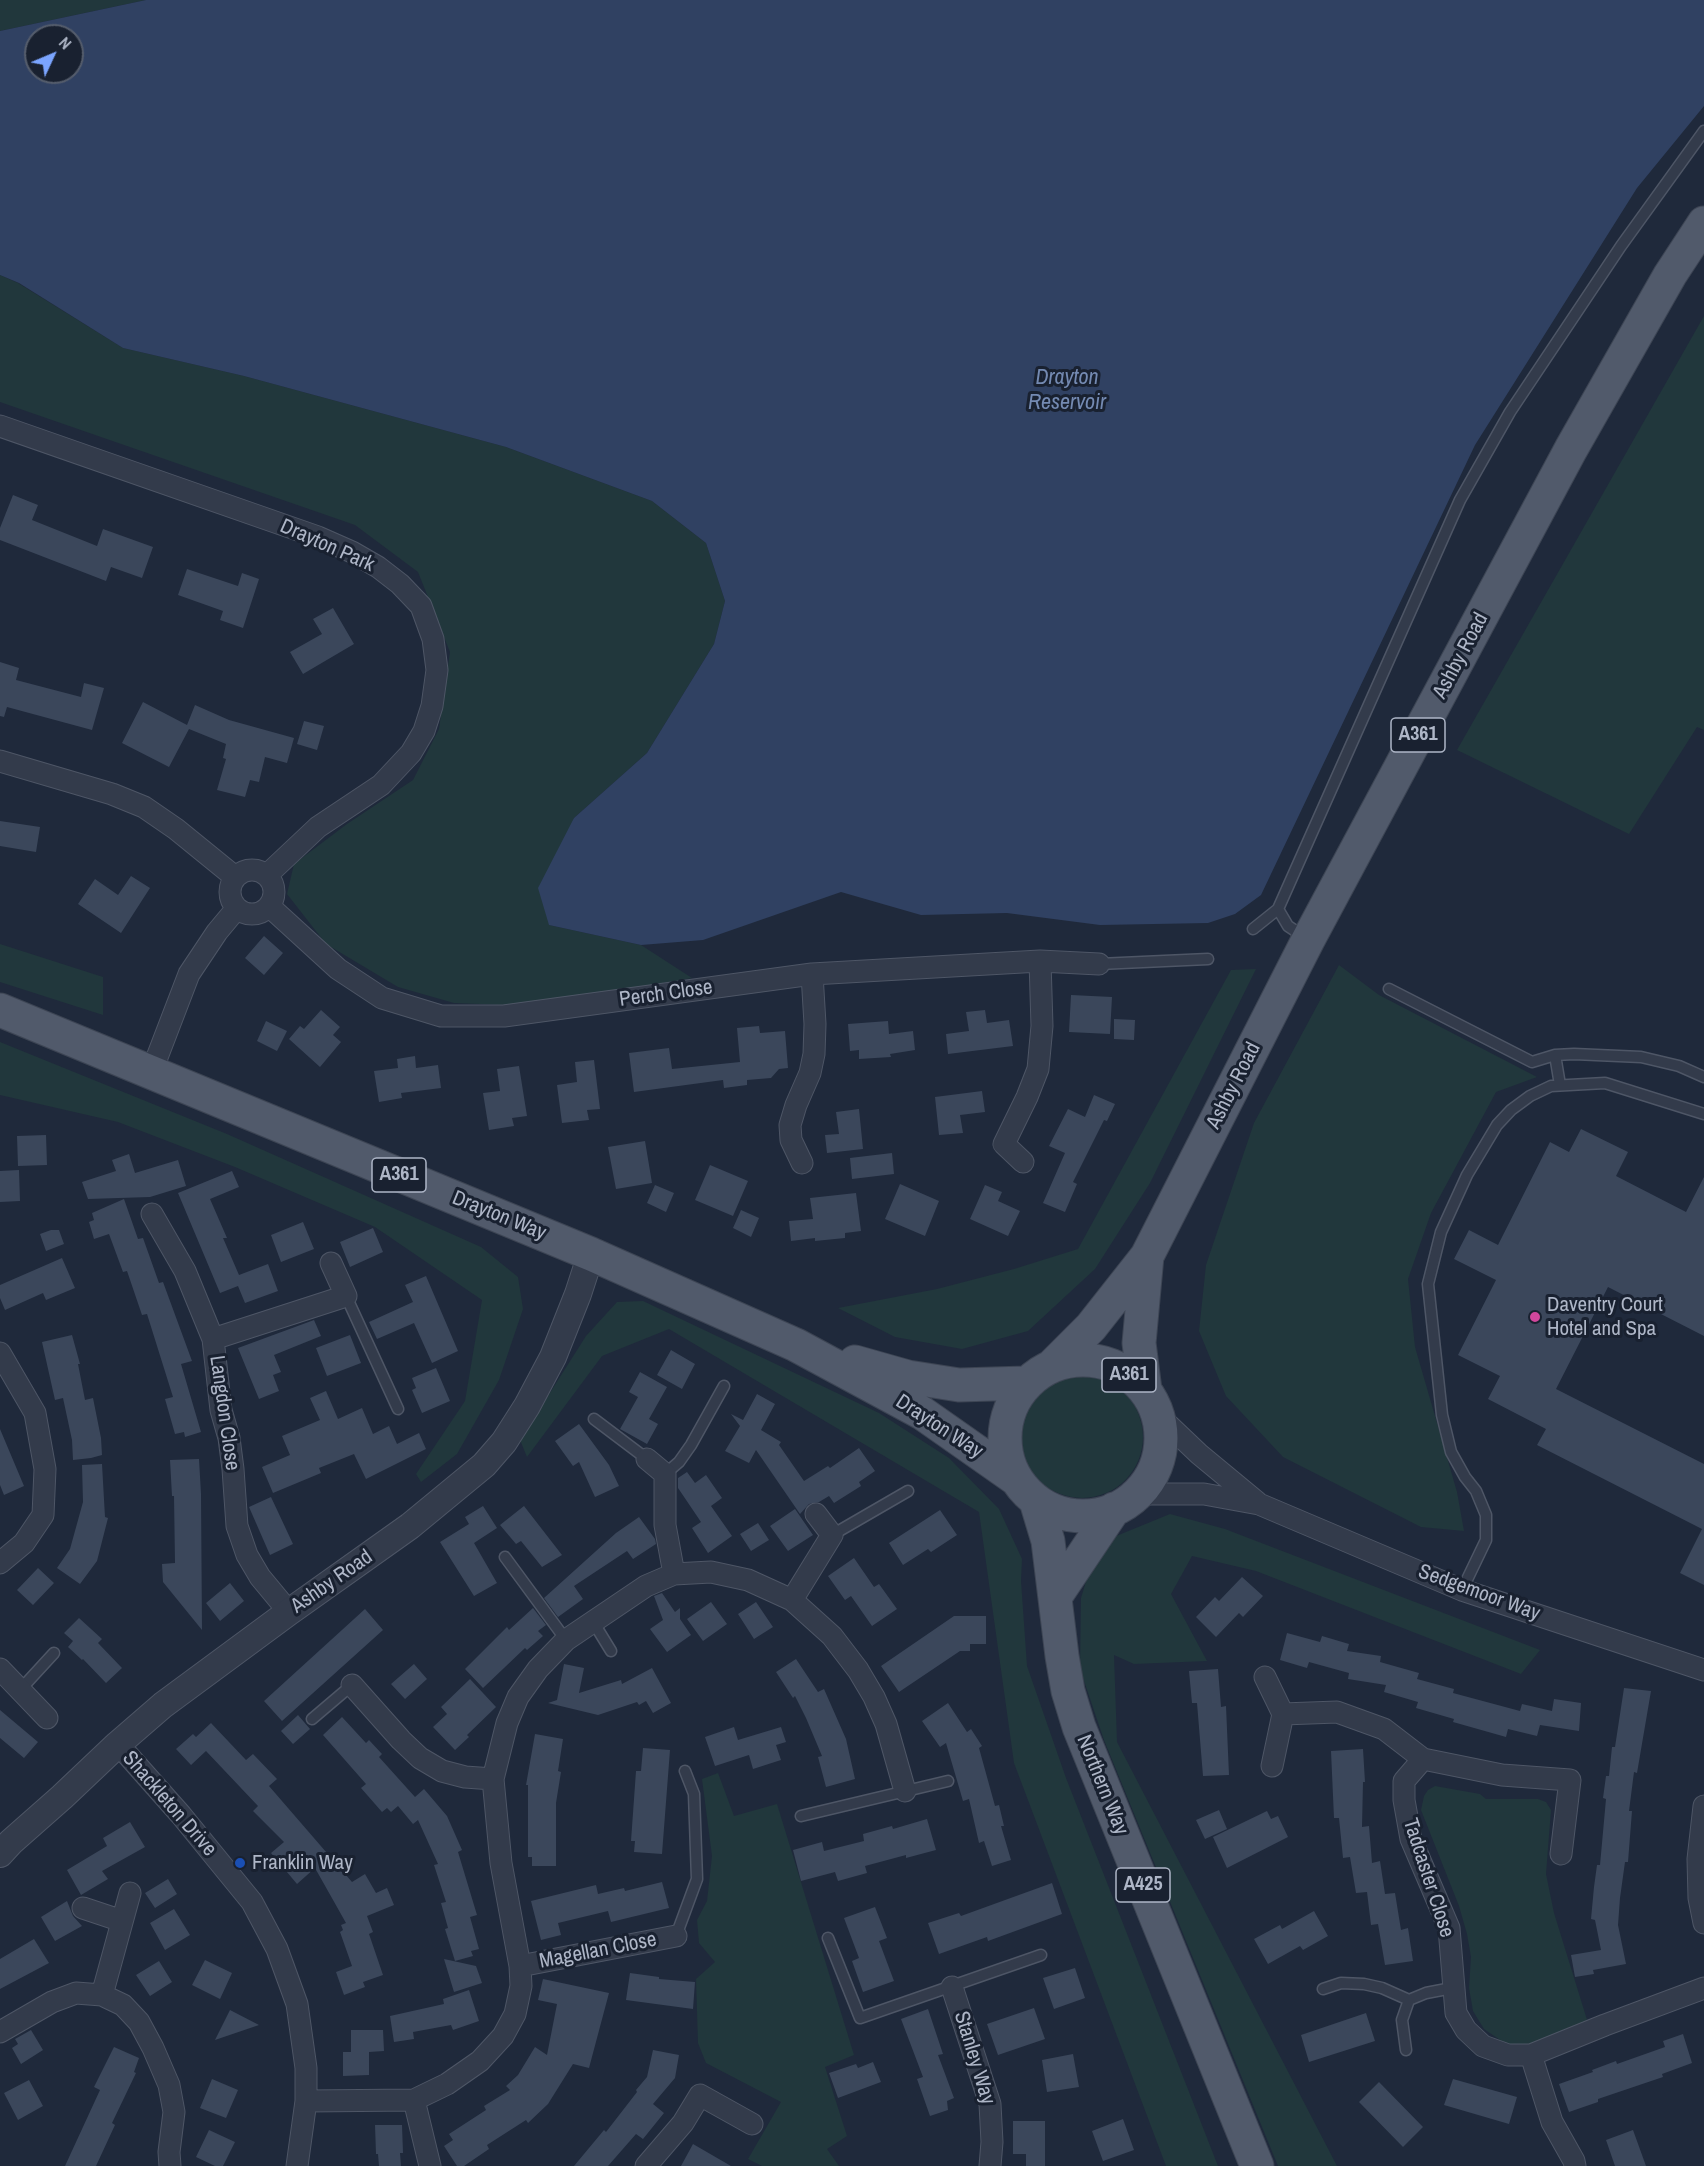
<!DOCTYPE html>
<html>
<head>
<meta charset="utf-8">
<style>
  body { margin:0 }
  #map { position:relative; width:1704px; height:2166px; overflow:hidden; background:#1f293b; font-family:"Archivo Narrow",sans-serif }
  canvas { display:block }
  .north { position:absolute; left:24px; top:24px; width:60px; height:60px; box-sizing:border-box; background:#192130; border:2px solid #555d6c; border-radius:50%; rotate:46deg; font-size:16px; font-weight:700; line-height:24px; text-align:center; color:#aeb6c7 }
  .north::after { content:''; display:block; margin:auto; width:21px; height:27px; background:#7ba5ff; clip-path:polygon(50% 0,100% 100%,50% 72%,0 100%) }
</style>
</head>
<body>
<div id="map">
<canvas width="1704" height="2166"></canvas>
<div class="north">N</div>
</div>
<script>
const g = document.querySelector('canvas').getContext('2d');
g.lineJoin = 'round';
function fillPath(path, color) { g.fillStyle = color; g.fill(path, 'evenodd'); }
const toPath = rows => new Path2D(rows.map(r => 'M' + r).join(''));
function strokePath(path, color, width, dash) { g.strokeStyle = color; g.lineWidth = width; g.lineCap = dash ? 'butt' : 'round'; g.setLineDash(dash || []); g.stroke(path); }
function drawText(font, color, halo, rows, align = 'center') {
  g.font = font + ' "Archivo Narrow",sans-serif'; g.lineWidth = 6; g.setLineDash([]); g.textBaseline = 'middle'; g.strokeStyle = halo; g.fillStyle = color; for (const [text, x, y, turn = 0] of rows) {
    g.save(); g.translate(x, y); g.rotate((+turn || 0) * Math.PI / 180); g.textAlign = isNaN(turn) ? turn : align; if (halo) g.strokeText(text, 0, 0); g.fillText(text, 0, 0); g.restore();
  }
}
fillPath(toPath([
  [0,0,146,0,0,31],
  [0,275,18,283,123,348,244,376,506,447,652,501,706,543,725,601,714,644,647,753,574,818,549,925,641,945,692,978,529,1006,454,1003,398,987,326,944,287,894,294,864,347,824,413,780,439,729,450,652,418,572,355,525,0,402],
  [1704,316,1704,730,1697,727,1629,834,1457,750],
  [0,944,103,977,103,1015,0,982],
  [1339,965,1379,995,1537,1077,1496,1092,1431,1213,1408,1279,1415,1347,1457,1492,1464,1531,1421,1527,1283,1457,1226,1396,1199,1331,1206,1265,1254,1123],
  [1256,969,1150,1183,1095,1269,1028,1331,962,1349,895,1337,838,1308,937,1289,1014,1269,1078,1249,1231,970],
  [0,1042,227,1134,481,1247,518,1277,523,1309,499,1380,457,1454,421,1482,416,1474,465,1401,482,1300,375,1227,235,1167,118,1122,0,1095],
  [643,1301,879,1413,949,1458,999,1509,1022,1559,1021,1581,1027,1666,1066,1778,1218,2166,1166,2166,1014,1763,979,1512,669,1329,602,1356,527,1457,520,1440,586,1336,617,1302],
  '1021 1437a61 61 0 1 1 122 0a61 61 0 1 1-122 0Z',
  [1170,1514,1225,1529,1540,1650,1521,1674,1256,1571,1192,1556,1171,1594,1207,1661,1134,1664,1114,1655,1117,1742,1337,2166,1278,2166,1104,1740,1080,1669,1081,1598,1088,1575,1109,1539],
  [718,1773,734,1816,777,1804,854,2055,825,2067,847,2136,827,2149,839,2166,762,2166,748,2159,781,2102,706,2063,698,2043,696,1979,715,1962,699,1943,697,1920,707,1901,712,1856,702,1779],
  [1435,1786,1480,1794,1486,1799,1538,1799,1546,1802,1551,1810,1546,1874,1554,1913,1588,2023,1532,2046,1506,2044,1484,2029,1473,2011,1469,1988,1471,1957,1467,1934,1459,1906,1421,1810,1424,1796,1428,1790]
]), '#21373c');
fillPath(toPath([
  [146,0,1704,0,1704,106,1637,188,1475,445,1261,895,1235,914,1208,923,1100,925,1007,913,921,915,841,892,703,940,641,945,549,925,538,888,574,818,647,753,714,644,725,601,706,543,652,501,506,447,244,376,123,348,19,283,0,275,0,31],
  [36,36,72,36,72,72,36,72]
]), '#304162');
fillPath(toPath([
  [13,495,38,505,32,520,97,546,103,529,153,547,142,578,111,567,106,581,0,540,0,528],
  [187,569,238,586,242,573,259,579,243,628,220,620,223,611,178,595],
  [333,608,354,644,303,674,290,652,322,634,313,619],
  [0,662,19,668,16,680,81,697,84,683,104,688,92,730,7,707,4,717,0,716],
  [143,702,187,725,195,705,229,720,294,738,287,763,265,757,259,782,250,780,245,797,217,790,226,759,223,758,226,744,189,729,169,767,122,743],
  [304,721,324,726,317,750,297,744],
  [0,821,40,827,36,852,0,846],
  [131,876,150,888,121,933,78,904,95,879,118,895],
  [264,936,283,953,264,975,245,958],
  [1071,995,1112,997,1110,1034,1069,1032],
  [321,1010,340,1027,333,1035,341,1042,320,1067,289,1039,300,1026,304,1029],
  [985,1010,987,1023,1009,1020,1013,1046,948,1054,946,1034,969,1031,966,1012],
  [1114,1019,1135,1020,1134,1040,1114,1039],
  [266,1021,287,1031,277,1051,257,1041],
  [888,1021,889,1034,913,1031,915,1050,890,1054,891,1057,859,1059,859,1050,850,1051,848,1024],
  [759,1026,760,1033,785,1031,788,1068,779,1069,771,1078,747,1080,747,1085,724,1088,723,1080,634,1092,629,1053,669,1048,672,1069,740,1062,737,1028],
  [415,1056,416,1068,438,1065,441,1088,401,1093,402,1098,379,1102,374,1071,398,1068,397,1059],
  [594,1060,600,1109,587,1110,589,1120,562,1123,557,1085,577,1082,575,1062],
  [519,1066,527,1116,512,1118,514,1126,489,1130,483,1093,500,1091,497,1069],
  [982,1091,985,1112,960,1115,963,1133,939,1135,935,1097],
  [1094,1095,1115,1104,1107,1121,1104,1120,1073,1182,1077,1184,1065,1212,1043,1203,1065,1153,1049,1146,1068,1109,1085,1117],
  [859,1109,863,1149,827,1153,825,1135,839,1134,836,1112],
  [1581,1129,1628,1152,1616,1176,1686,1212,1704,1177,1704,1336,1608,1287,1556,1389,1704,1464,1704,1585,1680,1573,1702,1529,1537,1445,1546,1429,1488,1399,1500,1376,1458,1355,1496,1280,1454,1259,1469,1230,1498,1245,1550,1142,1569,1152],
  [46,1135,47,1165,18,1166,17,1136],
  [645,1141,652,1183,616,1189,608,1147],
  [892,1153,894,1174,852,1179,850,1158],
  [129,1154,135,1173,178,1160,186,1186,150,1197,88,1199,82,1182,116,1171,112,1160],
  [710,1165,748,1181,733,1216,695,1200],
  [19,1170,20,1201,0,1202,0,1171],
  [232,1171,239,1187,210,1199,227,1238,223,1238,239,1275,268,1264,278,1291,245,1303,238,1286,220,1293,178,1193],
  [900,1184,939,1201,925,1236,885,1219],
  [655,1185,674,1193,666,1212,647,1203],
  [985,1185,1002,1192,998,1201,1020,1211,1008,1236,970,1219],
  [856,1193,861,1231,845,1233,845,1238,815,1241,815,1238,791,1241,789,1221,813,1219,810,1198],
  [124,1199,138,1239,143,1238,159,1283,163,1282,192,1361,181,1364,201,1432,185,1437,184,1432,175,1434,165,1399,173,1397,147,1314,142,1315,127,1271,123,1272,109,1234,94,1239,89,1222,94,1220,92,1213],
  [741,1210,759,1218,751,1237,733,1228],
  [303,1222,314,1249,281,1262,271,1235],
  [373,1228,383,1252,350,1267,340,1242],
  [51,1230,59,1230,64,1244,46,1251,40,1234],
  [62,1258,75,1288,46,1300,43,1293,5,1310,0,1298,0,1285],
  [426,1276,458,1351,432,1363,414,1323,377,1339,369,1322,413,1302,405,1285],
  [314,1320,321,1336,274,1355,281,1372,273,1375,279,1391,259,1399,238,1348],
  [72,1335,80,1364,78,1364,85,1400,93,1398,101,1438,102,1455,91,1458,73,1460,72,1440,63,1398,55,1400,42,1342],
  [350,1335,361,1363,327,1376,316,1348],
  [671,1350,695,1364,682,1389,657,1375],
  [436,1368,450,1401,422,1413,412,1390,416,1388,412,1378],
  [640,1372,667,1387,649,1419,658,1424,647,1444,620,1429,638,1397,629,1392],
  [326,1391,338,1419,362,1408,373,1434,389,1426,397,1444,419,1433,426,1449,366,1479,354,1454,319,1468,321,1473,273,1493,262,1467,290,1455,282,1436,320,1420,310,1398],
  [757,1394,775,1404,761,1430,781,1442,779,1445,804,1481,828,1466,830,1468,859,1448,875,1471,859,1482,861,1486,834,1503,829,1496,819,1502,809,1504,800,1514,756,1450,749,1463,725,1451,740,1426,731,1414,743,1420],
  [579,1424,609,1465,619,1486,595,1497,579,1462,573,1466,555,1441],
  [0,1429,24,1486,4,1495,0,1485],
  [199,1459,201,1494,202,1630,163,1582,162,1564,175,1563,174,1496,172,1496,170,1460],
  [102,1464,105,1517,108,1518,97,1561,80,1584,57,1568,70,1549,83,1502,82,1465],
  [687,1472,695,1483,706,1475,722,1498,711,1506,732,1536,708,1553,692,1528,701,1522,678,1488,678,1478],
  [271,1497,293,1544,270,1555,249,1507],
  [483,1506,497,1528,474,1543,497,1583,474,1596,440,1542,469,1524,465,1517],
  [524,1506,562,1555,542,1567,521,1541,516,1544,500,1525],
  [795,1509,813,1535,788,1551,770,1526],
  [940,1510,957,1535,931,1552,928,1549,903,1565,889,1543],
  [639,1517,655,1539,656,1544,633,1559,627,1551,574,1586,583,1599,558,1617,544,1598,616,1533],
  [758,1523,769,1540,751,1551,740,1534],
  [854,1558,874,1587,879,1584,897,1609,872,1626,851,1596,845,1600,828,1576],
  [38,1568,54,1583,33,1605,17,1590],
  [1242,1577,1263,1596,1243,1617,1239,1613,1216,1637,1196,1617,1215,1597,1219,1601],
  [230,1583,244,1601,220,1621,206,1603],
  [662,1593,675,1612,680,1608,680,1619,691,1635,667,1652,650,1629,663,1620,654,1596],
  [711,1602,727,1624,703,1641,687,1619],
  [756,1602,773,1627,754,1639,738,1614],
  [533,1608,546,1625,538,1631,543,1636,527,1650,525,1648,483,1688,465,1669,507,1627,509,1630],
  [365,1609,383,1630,282,1721,264,1701],
  [954,1616,986,1616,986,1644,970,1644,970,1651,960,1651,899,1692,881,1666],
  [79,1618,102,1639,98,1643,122,1668,106,1683,83,1659,82,1660,68,1647,73,1641,64,1633],
  [1287,1633,1320,1642,1322,1636,1349,1644,1347,1651,1381,1656,1380,1662,1419,1673,1417,1679,1454,1689,1453,1693,1520,1711,1522,1704,1552,1711,1554,1699,1581,1703,1579,1731,1540,1725,1537,1736,1508,1729,1506,1737,1453,1722,1454,1719,1416,1708,1418,1702,1384,1692,1386,1685,1348,1679,1349,1673,1309,1662,1307,1668,1280,1660],
  [796,1659,818,1692,824,1689,846,1739,855,1779,826,1787,818,1757,822,1756,806,1718,795,1696,793,1698,776,1672],
  [414,1664,427,1679,405,1699,391,1684],
  [564,1664,584,1668,579,1693,621,1680,622,1684,652,1668,671,1703,653,1713,646,1701,639,1705,637,1702,598,1715,548,1703,557,1700],
  [1218,1669,1221,1707,1226,1706,1229,1775,1203,1776,1197,1703,1192,1703,1189,1671],
  [470,1679,496,1707,467,1735,469,1737,455,1750,433,1727,447,1714,441,1707],
  [1624,1688,1651,1691,1637,1773,1634,1772,1629,1811,1632,1811,1628,1862,1625,1862,1620,1898,1618,1925,1626,1964,1593,1970,1594,1974,1575,1977,1571,1955,1601,1950,1595,1920,1591,1919,1594,1887,1597,1865,1600,1865,1606,1799,1603,1798,1606,1776,1609,1776,1612,1747,1615,1747],
  [948,1703,967,1732,971,1729,982,1746,979,1748,995,1806,999,1805,1004,1826,1001,1826,1011,1860,992,1866,984,1841,979,1843,969,1799,963,1801,946,1743,940,1747,922,1721],
  [0,1710,38,1742,24,1758,0,1738],
  [298,1715,310,1729,293,1744,281,1731],
  [342,1717,366,1743,369,1740,382,1754,379,1757,415,1797,424,1789,447,1816,462,1850,458,1852,477,1915,470,1917,479,1949,471,1951,473,1956,455,1961,445,1929,448,1928,441,1903,446,1902,434,1865,438,1864,418,1820,413,1824,398,1806,391,1812,387,1808,382,1812,361,1788,366,1784,323,1735],
  [211,1723,246,1760,253,1754,277,1779,269,1786,352,1882,365,1874,376,1893,387,1888,394,1905,367,1916,373,1932,369,1934,383,1975,363,1982,365,1987,344,1995,336,1972,352,1966,340,1932,343,1930,341,1925,346,1923,315,1868,297,1884,271,1853,284,1842,253,1811,258,1806,206,1751,191,1765,176,1749,193,1734,196,1737],
  [734,1727,738,1740,781,1727,786,1742,776,1745,781,1760,753,1769,749,1755,715,1766,705,1737],
  [535,1734,563,1739,558,1771,561,1772,556,1803,556,1866,532,1866,532,1857,528,1857,528,1785,526,1785],
  [643,1748,670,1750,662,1854,634,1852,635,1841,631,1841,636,1771,641,1771],
  [1363,1749,1365,1782,1363,1782,1362,1827,1369,1826,1372,1863,1380,1861,1385,1894,1395,1893,1401,1930,1408,1928,1413,1961,1385,1965,1378,1924,1371,1925,1367,1892,1356,1893,1350,1857,1343,1858,1339,1818,1334,1818,1331,1751],
  [1219,1810,1227,1829,1205,1839,1196,1820],
  [1267,1811,1271,1819,1278,1816,1288,1837,1227,1868,1213,1837],
  [927,1819,936,1850,906,1858,906,1855,865,1866,867,1873,838,1881,835,1872,801,1881,793,1850,822,1842,824,1851,864,1841,863,1834,892,1826,893,1829],
  [130,1822,145,1847,102,1871,108,1879,81,1895,67,1870,107,1846,103,1838],
  [168,1879,177,1894,155,1908,145,1893],
  [662,1882,669,1908,611,1922,608,1911,558,1923,561,1935,541,1940,531,1901,596,1885,598,1894,624,1888,625,1891],
  [1052,1883,1062,1914,988,1941,987,1937,939,1954,928,1923,959,1913,961,1916],
  [67,1901,73,1916,82,1926,55,1941,41,1917],
  [875,1907,887,1938,879,1941,894,1981,863,1992,852,1961,859,1958,844,1918],
  [174,1909,190,1935,165,1950,150,1923],
  [1314,1911,1328,1936,1303,1950,1300,1946,1268,1964,1254,1939,1280,1925,1282,1929],
  [34,1939,49,1963,0,1989,0,1959],
  [444,1959,476,1966,482,1983,454,1992],
  [205,1960,232,1973,220,1999,192,1985],
  [159,1961,172,1982,150,1996,136,1975],
  [1075,1968,1085,1998,1054,2009,1043,1978],
  [630,1973,659,1977,659,1979,695,1982,693,2009,626,2000],
  [543,1979,609,1993,589,2068,573,2064,548,2104,528,2123,526,2120,487,2145,489,2149,464,2166,457,2166,444,2146,453,2140,449,2134,486,2110,484,2106,510,2090,506,2086,518,2075,535,2047,547,2055,557,2004,538,2000],
  [469,1990,479,2021,453,2030,451,2025,413,2032,414,2039,394,2042,390,2016,444,2004,443,1999],
  [1034,2008,1045,2039,998,2055,987,2024],
  [928,2009,943,2054,938,2055,954,2098,947,2101,948,2110,930,2116,917,2079,923,2077,901,2019],
  [230,2010,259,2025,215,2040],
  [1366,2013,1375,2041,1309,2062,1301,2035],
  [31,2030,43,2050,21,2064,12,2048,18,2044,15,2039],
  [351,2030,383,2030,384,2051,369,2052,369,2075,343,2076,343,2052,351,2052],
  [1683,2034,1692,2063,1662,2074,1663,2077,1598,2099,1598,2102,1569,2112,1559,2084,1593,2072,1592,2070,1616,2061,1617,2064,1665,2047,1663,2041],
  [114,2047,139,2058,134,2072,136,2073,112,2123,115,2125,96,2166,65,2166,100,2090,94,2087],
  [653,2050,679,2055,675,2078,653,2104,664,2113,643,2139,636,2134,608,2166,574,2166,604,2130,606,2132,637,2092,636,2090,647,2077],
  [1073,2054,1079,2087,1047,2092,1042,2060],
  [873,2062,881,2082,838,2098,829,2073,856,2064,858,2068],
  [212,2079,238,2090,226,2118,200,2108],
  [1453,2079,1517,2097,1509,2124,1444,2105],
  [29,2080,43,2106,18,2120,4,2093],
  [1379,2082,1423,2127,1403,2147,1359,2102],
  [1123,2119,1134,2150,1103,2161,1092,2131],
  [1013,2121,1045,2121,1045,2166,1026,2166,1026,2154,1013,2154],
  [375,2125,402,2125,403,2153,400,2153,401,2166,379,2166,378,2154,376,2154],
  [209,2130,235,2142,223,2166,215,2166,196,2157],
  [1633,2130,1646,2166,1615,2166,1606,2140],
  [693,2144,731,2166,681,2166]
]), '#3b475b');
const service = toPath([
  [1253,929,1278,909],
  [1306,938,1288,926,1278,909,1460,500,1510,412,1621,246,1704,131],
  [1099,964,1208,959],
  [1389,989,1532,1062,1555,1055],
  [1560,1085,1555,1055,1574,1054,1641,1057,1679,1066,1704,1077],
  [346,1296,398,1409],
  [594,1419,647,1459],
  [665,1474,679,1462,691,1445,724,1386],
  [832,1535,908,1491],
  [505,1557,566,1640],
  [1462,1590,1486,1540,1486,1515,1476,1491,1465,1477,1451,1452,1442,1415,1428,1284,1441,1232,1467,1175,1497,1125,1511,1110,1530,1096,1551,1086,1605,1083,1704,1114],
  [592,1620,611,1651],
  [20,1690,54,1653],
  [312,1719,352,1685],
  [801,1816,948,1781],
  [676,1936,697,1879,694,1794,685,1771],
  [828,1938,860,2018,1041,1955],
  [1323,1989,1341,1983,1364,1984,1382,1988,1409,2000],
  [1406,2050,1402,2020,1409,2000,1426,1993,1452,1988]
]);
const minor = toPath([
  [0,426,318,537,352,552,378,567,400,584,421,606,433,639,437,670,432,706,424,731,411,753,381,785,318,827,267,875],
  [0,761,112,794,144,807,176,829,235,877],
  '230 892a22 22 0 1 1 44 0a22 22 0 1 1-44 0Z',
  [269,906,338,969,382,998,441,1016,504,1016,812,974,1040,961,1099,964],
  [151,1073,189,974,217,932,237,908],
  [1023,1162,1004,1144,1027,1097,1038,1069,1042,1026,1040,961],
  [802,1163,791,1140,790,1125,796,1105,810,1073,814,1054,815,1024,812,974],
  [152,1214,185,1271,213,1339],
  [0,1353,35,1413,45,1469,43,1515,24,1543,0,1563],
  [1158,1415,1199,1454,1257,1502],
  [647,1459,665,1474,665,1525,674,1574],
  [1138,1494,1204,1494,1259,1504,1462,1590,1704,1670],
  [792,1600,832,1535,816,1514],
  [289,1612,260,1577,247,1555,237,1526,233,1469,229,1438,221,1410,213,1339,346,1296,331,1263],
  [0,1669,47,1718],
  [1265,1677,1283,1714,1337,1712,1384,1729,1423,1759,1502,1775,1570,1780,1561,1854],
  [352,1685,401,1740,420,1758,442,1771,465,1777,493,1779],
  [118,1744,181,1815,252,1902,277,1949,297,2004,306,2068,306,2101,297,2166],
  [1423,1759,1404,1781,1404,1800,1411,1839,1449,1928,1456,2013,1466,2030,1483,2046,1508,2055,1531,2055,1605,2025,1704,1988],
  [1272,1766,1283,1714],
  [1704,1806,1698,1859,1699,1898,1704,1923],
  [83,1908,122,1921],
  [520,1966,676,1936],
  [952,1987,990,2104,992,2142,990,2166],
  [102,1995,130,1893],
  [0,2032,52,2002,76,1993,102,1995,123,2005,139,2022,153,2048,169,2085,174,2112,169,2152,170,2166],
  [1531,2055,1552,2122,1574,2161,1575,2166],
  [414,2100,430,2166],
  [306,2101,414,2100,447,2084,480,2061,503,2036,515,2014,521,1986,520,1966,501,1863,493,1779,507,1723,518,1697,538,1669,566,1640,646,1586,674,1574,711,1572,748,1580,792,1600,832,1636,858,1670,874,1697,886,1724,905,1791],
  [646,2166,683,2123,700,2095,752,2124]
]);
const tertiary = toPath([
  [0,1854,11,1842,62,1797,118,1744,163,1705,289,1612,410,1526,484,1465,504,1442,527,1406,553,1357,578,1294,591,1254]
]);
const primary = toPath([
  [0,1010,591,1254,796,1345,922,1413,1016,1479],
  '1005 1438a78 78 0 1 1 156 0a78 78 0 1 1-156 0Z',
  [855,1362,908,1377,959,1385,1026,1383],
  [1052,1366,1091,1327,1147,1256,1308,940,1571,449,1670,275,1704,223],
  [1145,1390,1139,1343,1147,1256],
  [1036,1501,1048,1541,1062,1656,1068,1691,1079,1727,1257,2166],
  [1055,1597,1114,1509]
]);
strokePath(service, '#4e5666', 13);
strokePath(minor, '#4e5666', 23);
strokePath(tertiary, '#4e5666', 28);
strokePath(primary, '#3d4554', 35);
strokePath(service, '#333b4b', 10);
strokePath(minor, '#333b4b', 21);
strokePath(tertiary, '#333b4b', 26);
strokePath(primary, '#515a6b', 33);
for (const [x, y, r, color] of [
  [1535,1317,6,"#d1479c"],
  [240,1863,6,"#1a4fb4"]
]) { const dot = new Path2D(); dot.arc(x, y, r, 0, 2 * Math.PI); g.fillStyle = color; g.fill(dot); strokePath(dot, '#192130', 2); }
for (const [x, y, w] of [
  [1418,735,54],
  [399,1175,54],
  [1129,1375,54],
  [1143,1885,54]
]) { const box = new Path2D(); box.roundRect(x - w / 2, y - 17, w, 34, 4.5); g.fillStyle = '#192130'; g.fill(box); strokePath(box, '#aeb6c7', 1.5); }
drawText('bold 20px', '#aeb6c7', null, [
  ["A361",1418,735],
  ["A361",399,1175],
  ["A361",1129,1375],
  ["A425",1143,1885]
]);
drawText('21px', '#aeb6c7', '#192130', [
  ["Drayton Park",327,546,24],
  ["Ashby Road",1461,656,-62],
  ["Perch Close",666,994,-8],
  ["Ashby Road",1234,1086,-63],
  ["Drayton Way",499,1216,22],
  ["Langdon Close",224,1413,82],
  ["Drayton Way",939,1427,33],
  ["Ashby Road",332,1582,-35],
  ["Sedgemoor Way",1479,1593,20],
  ["Northern Way",1102,1785,68],
  ["Shackleton Drive",169,1804,49],
  ["Tadcaster Close",1428,1878,72],
  ["Magellan Close",598,1951,-11],
  ["Stanley Way",974,2058,73]
]);
drawText('21px', '#aeb6c7', '#192130', [
  ["Daventry Court",1547,1305],
  ["Hotel and Spa",1547,1329],
  ["Franklin Way",252,1863]
], 'left');
drawText('italic 22px', '#748ab2', '#192130', [
  ["Drayton",1067,378],
  ["Reservoir",1067,403]
]);
</script>
</body>
</html>
